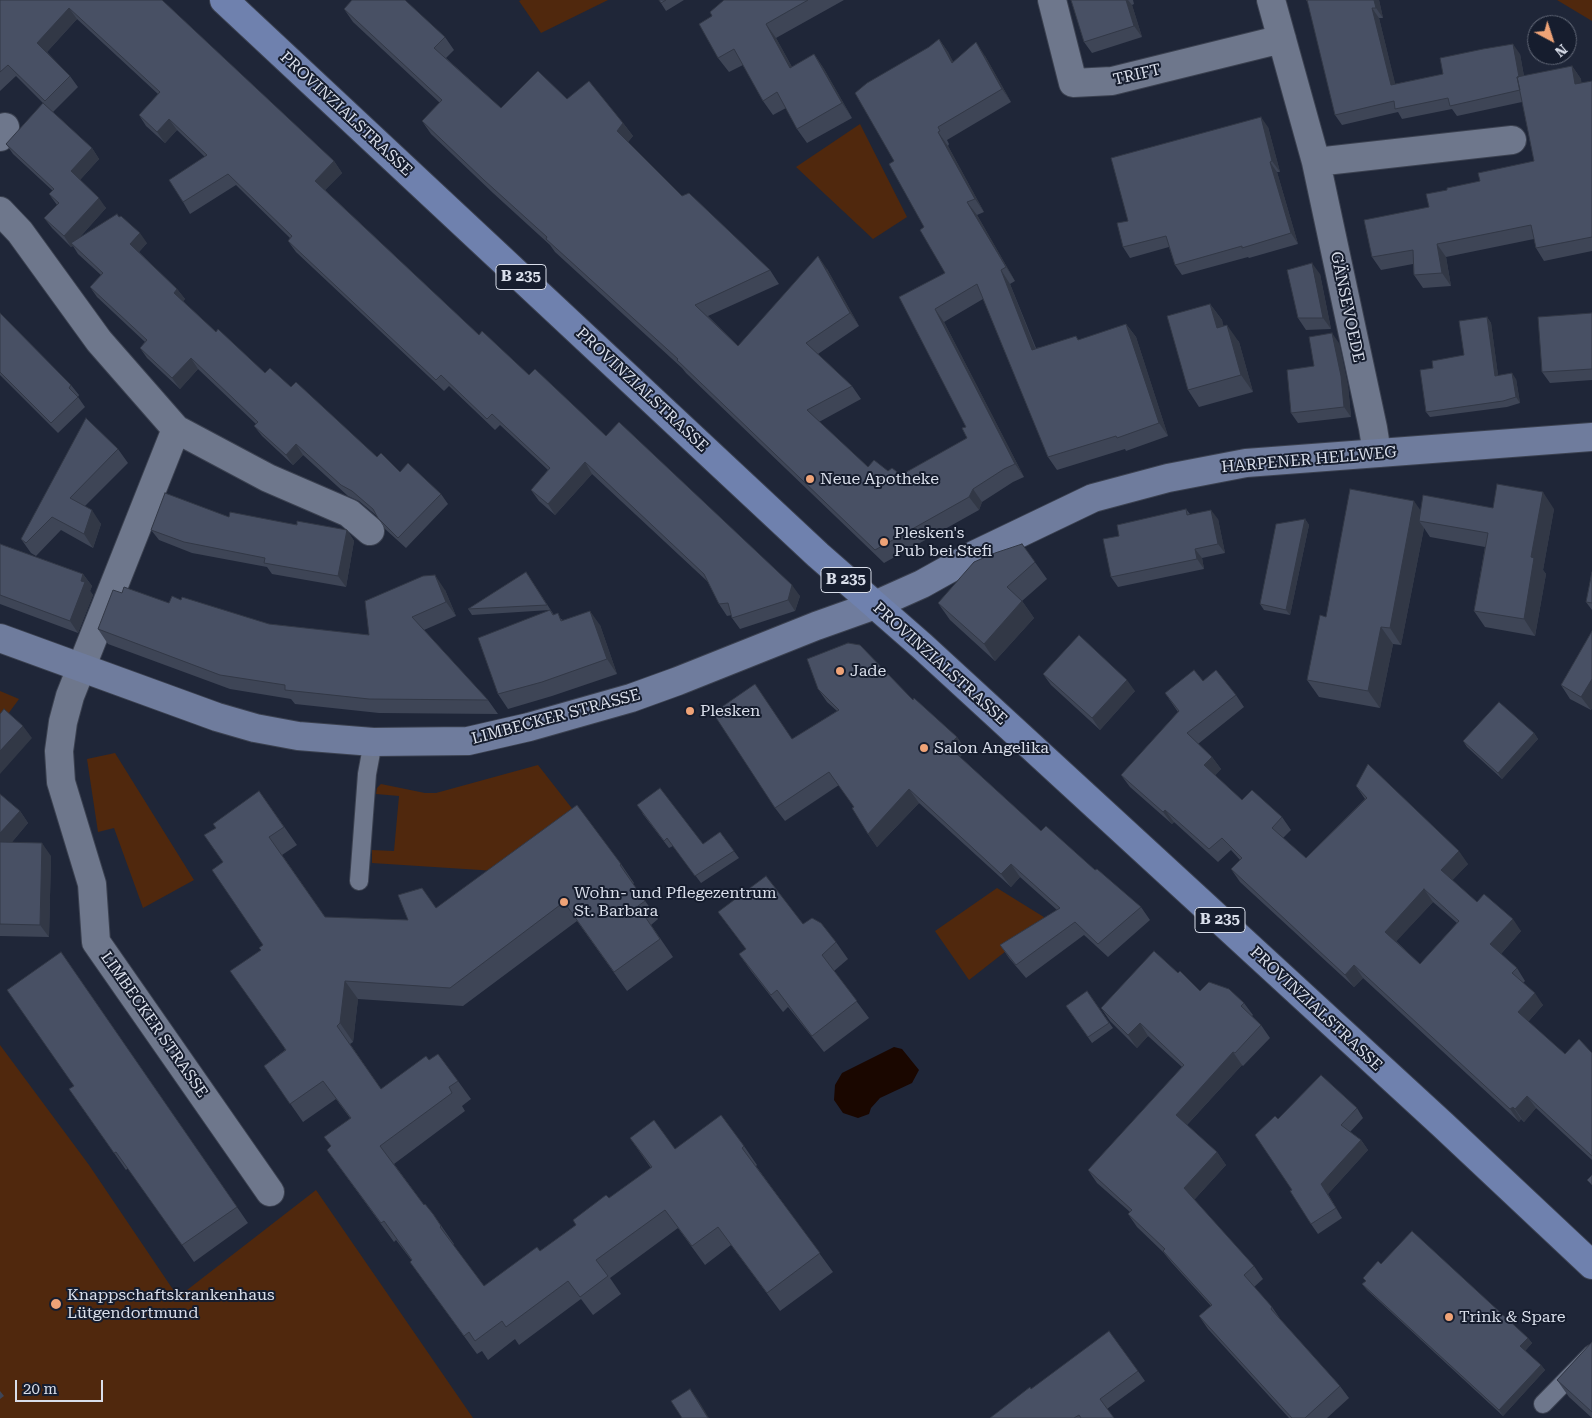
<!DOCTYPE html>
<html>
<head>
<meta charset="utf-8">
<style>
  body { margin:0 }
  #map { position:relative; width:1592px; height:1418px; overflow:hidden; background:#1f2638; font-family:"Roboto Serif",serif }
  canvas { display:block }
  .north { position:absolute; left:1527px; top:15px; width:50px; height:50px; box-sizing:border-box; background:#161d2e; border:1px solid #646a79; border-radius:50%; rotate:140deg; font-size:14px; font-weight:700; line-height:20px; text-align:center; color:#d9deea }
  .north::after { content:''; display:block; margin:auto; width:18px; height:22px; background:#efa377; clip-path:polygon(50% 0,100% 100%,50% 72%,0 100%) }
  .scale { position:absolute; left:15px; top:1380px; width:88px; height:22px; box-sizing:border-box; border:2px solid #d9deea; border-top:0; padding-left:6px; font-size:15px; line-height:18px; white-space:nowrap; color:#d9deea; -webkit-text-stroke:4px #161d2e; paint-order:stroke }
</style>
</head>
<body>
<div id="map">
<canvas width="1592" height="1418"></canvas>
<div class="north">N</div>
<div class="scale">20 m</div>
</div>
<script>
const g = document.querySelector('canvas').getContext('2d');
g.lineJoin = 'round';
function fillPath(path, color) { g.fillStyle = color; g.fill(path, 'evenodd'); }
const toPath = rows => new Path2D(rows.map(r => 'M' + r).join(''));
function strokePath(path, color, width, dash) { g.strokeStyle = color; g.lineWidth = width; g.lineCap = dash ? 'butt' : 'round'; g.setLineDash(dash || []); g.stroke(path); }
function drawText(font, color, halo, rows, align = 'center') {
  g.font = font + ' "Roboto Serif",serif'; g.lineWidth = 4; g.setLineDash([]); g.textBaseline = 'middle'; g.strokeStyle = halo; g.fillStyle = color; for (const [text, x, y, turn = 0] of rows) {
    g.save(); g.translate(x, y); g.rotate((+turn || 0) * Math.PI / 180); g.textAlign = isNaN(turn) ? turn : align; if (halo) g.strokeText(text, 0, 0); g.fillText(text, 0, 0); g.restore();
  }
}
fillPath(toPath([
  [521,0,608,0,541,33,519,1],
  [1557,0,1592,0,1592,21],
  [860,124,907,217,873,239,796,167],
  [0,691,19,699,0,725],
  [115,753,194,880,143,908,114,828,98,832,87,759],
  [538,765,574,811,496,871,372,863,372,850,394,851,399,796,376,794,377,788,381,784,425,793,436,793],
  [997,888,1047,919,969,980,935,931],
  [0,1045,89,1165,178,1297,316,1190,473,1418,0,1418]
]), '#50280d');
fillPath(toPath([
  [894,1047,902,1049,919,1070,912,1083,880,1098,871,1108,869,1114,858,1118,843,1113,834,1100,835,1085,842,1073]
]), '#1a0700');
const lane = toPath([
  [359,881,367,774,373,742],
  [1543,1404,1592,1354]
]);
const street = toPath([
  [1052,0,1073,83,1112,81,1282,39],
  [1271,0,1316,162,1373,428,1377,453],
  [0,137,5,127],
  [1316,162,1512,140],
  [0,211,20,232,99,341,176,429,70,696,63,722,59,751,61,782,92,884,96,942,270,1192],
  [176,429,268,478,349,513,370,531]
]);
const secondary = toPath([
  [0,638,217,717,255,728,298,736,373,742,468,741,529,727,631,698,678,681,816,626,875,605,922,584,974,555,1093,498,1168,478,1246,463,1592,437]
]);
const primary = toPath([
  [224,0,818,555,922,646,1443,1125,1592,1265]
]);
strokePath(lane, '#3b4150', 20);
strokePath(street, '#3b4150', 30);
strokePath(secondary, '#3b4150', 30);
strokePath(primary, '#3b4150', 30);
strokePath(lane, '#6e778c', 18);
strokePath(street, '#6e778c', 28);
strokePath(secondary, '#6f7c9d', 28);
strokePath(primary, '#6f81ae', 28);
fillPath(toPath([
  [0,0,162,0,334,161,342,173,325,190,479,335,606,436,800,596,795,611,740,629,732,618,732,615,727,616,719,604,708,582,592,474,555,515,539,501,531,490,548,470,500,425,495,430,449,386,444,391,296,252,288,241,290,238,236,185,190,214,183,202,205,157,177,130,165,143,146,126,139,115,158,94,77,19,47,52,70,76,78,87,53,112,92,148,99,159,80,180,106,208,80,237,147,243,139,252,177,289,185,299,183,301,216,332,265,373,291,387,377,457,400,472,441,494,448,504,406,548,385,529,377,516,359,501,348,496,303,455,293,465,262,436,254,426,256,424,198,369,180,389,147,358,140,348,145,342,97,297,90,287,101,275,78,254,73,246,71,247,52,228,44,218,57,205,49,194,53,191,13,154,6,144,51,111,16,76,0,91],
  [659,0,684,0,666,11],
  [724,0,844,0,776,38,792,67,814,54,824,69,852,118,807,143,797,129,786,108,773,115,763,101,743,65,729,72,718,58,712,16],
  [1071,0,1133,0,1134,4,1132,5,1142,37,1092,53,1084,42],
  [1306,0,1379,0,1383,18,1379,18,1395,84,1443,74,1520,54,1524,76,1572,66,1581,79,1581,83,1592,81,1592,251,1544,261,1536,248,1534,239,1446,257,1451,286,1423,288,1414,275,1413,264,1381,270,1372,257,1429,207,1447,190,1480,181,1534,161,1522,102,1457,116,1452,109,1402,119,1398,112,1342,125,1335,115,1308,3],
  [344,9,445,37,454,50,446,58,501,108,567,99,623,123,633,136,628,142,682,196,770,270,779,284,708,316,738,346,827,269,859,326,818,354,852,386,861,399,819,422,868,467,888,471,901,475,967,438,966,427,899,297,945,273,894,161,929,47,939,39,948,52,953,62,985,56,1011,102,947,140,949,144,948,146,984,212,977,215,1015,281,1010,284,1036,348,1079,340,1126,324,1136,337,1168,436,1126,451,1125,449,1057,470,1048,457,983,299,944,322,1024,477,1013,482,982,502,979,510,884,563,686,373,682,368,555,252,550,245,493,193,431,134,422,121,440,103,353,22],
  [1268,127,1280,172,1277,172,1298,244,1249,258,1248,257,1182,275,1175,265,1169,247,1130,258,1123,247,1128,221],
  [1320,274,1331,329,1306,330,1298,318],
  [1210,304,1222,320,1223,326,1239,342,1253,392,1199,407,1188,390],
  [0,313,71,385,79,395,78,397,85,407,58,433,0,375],
  [1592,313,1592,380,1550,383,1542,372],
  [1487,317,1491,323,1498,376,1516,379,1520,403,1507,407,1430,417,1426,412,1433,368,1464,355],
  [1339,343,1348,386,1351,417,1298,423,1291,413,1314,366],
  [118,449,128,463,85,506,101,524,93,548,61,530,36,556,31,553,21,539],
  [1493,508,1554,509,1543,570,1546,574,1535,636,1485,627,1474,611,1485,547,1430,537,1424,528,1401,645,1393,644,1380,708,1319,697,1307,680,1326,617,1420,511],
  [1186,509,1190,514,1218,519,1225,553,1202,558,1204,569,1118,587,1111,577,1119,536],
  [229,517,347,530,354,541,346,587,272,574,267,567,192,553,159,540,151,530],
  [1305,519,1309,525,1290,615,1264,610,1260,604],
  [0,544,83,574,92,586,90,591,93,595,78,633,0,604],
  [1022,544,1047,579,1022,601,1034,618,995,661,950,620,938,603],
  [526,572,554,615,563,620,600,625,617,674,552,696,508,709,498,694,550,610,472,615,468,609],
  [1592,572,1592,610,1586,602],
  [445,590,456,616,424,630,488,700,498,714,379,713,295,704,291,699,230,689,108,644,98,629,122,593,169,603,181,600,269,624,369,635],
  [1592,631,1592,708,1591,710,1570,699,1561,685],
  [1043,674,1135,691,1100,730,1051,685],
  [1203,681,1236,695,1244,707,1198,744,1212,757,1221,769,1215,775,1242,800,1282,817,1291,830,1283,838,1306,858,1365,799,1356,786,1468,864,1452,880,1477,902,1521,931,1501,954,1517,968,1525,981,1523,983,1543,1005,1528,1022,1565,1054,1592,1053,1592,1160,1536,1108,1524,1122,1521,1119,1519,1122,1363,978,1354,987,1240,882,1231,869,1240,860,1231,850,1218,862,1174,822,1172,824,1130,787,1121,775,1178,712,1165,693],
  [1433,902,1457,923,1420,964,1396,941],
  [818,689,913,700,957,737,966,750,960,757,1041,831,1095,870,1141,907,1150,920,1108,957,1084,935,1026,978,1009,958,1000,945,1057,910,1020,877,1011,887,919,803,877,847,868,834,854,807,839,785,785,821,775,808,792,739,837,711,827,702],
  [1534,733,1538,739,1502,779,1467,747,1463,741],
  [259,791,297,845,282,855,325,917,408,920,436,908,621,864,634,883,633,884,658,919,651,925,673,957,627,991,577,921,463,1006,358,999,353,1042,350,1044,381,1089,429,1060,458,1081,471,1099,462,1106,465,1111,394,1164,424,1205,433,1214,454,1244,453,1245,484,1286,540,1251,576,1225,609,1198,651,1168,630,1138,675,1149,744,1146,757,1165,756,1166,833,1272,780,1311,731,1245,705,1265,678,1228,610,1278,621,1294,593,1315,581,1299,519,1345,515,1339,488,1360,482,1351,477,1354,423,1280,410,1262,412,1261,396,1240,394,1242,327,1150,331,1147,350,1118,336,1099,303,1122,264,1066,285,1050,261,950,263,945,223,862,215,828],
  [0,794,20,811,28,823,12,842,51,856,49,937,0,936],
  [642,813,703,844,720,832,739,858,701,883,673,846,669,848],
  [718,912,803,924,836,942,848,959,834,971,869,1018,824,1052,788,1007,783,1012,751,971,739,954,746,949],
  [61,952,248,1223,194,1262,128,1168,126,1170,69,1089,74,1086],
  [1178,973,1200,991,1244,1003,1253,1015,1252,1016,1261,1025,1270,1038,1243,1066,1242,1065,1187,1125,1217,1152,1226,1165,1194,1200,1254,1266,1263,1279,1254,1287,1272,1307,1281,1320,1340,1386,1349,1398,1327,1418,1289,1418,1208,1329,1199,1316,1211,1306,1172,1263,1163,1252,1137,1227,1128,1214,1130,1212,1097,1183,1088,1170,1182,1067,1148,1036,1137,1048,1110,1021,1101,1008],
  [1087,991,1113,1028,1092,1043,1066,1006],
  [1357,1108,1363,1118,1350,1132,1361,1140,1368,1150,1328,1194,1342,1218,1318,1234,1311,1224,1292,1190,1278,1119],
  [1381,1264,1528,1338,1532,1343,1525,1351,1541,1365,1545,1370,1503,1416,1367,1290,1362,1284,1366,1281,1363,1278],
  [1592,1342,1592,1418,1569,1397,1557,1380],
  [1138,1371,1145,1381,1107,1409,1114,1418,990,1418,1031,1389],
  [0,1391,4,1396,0,1399]
]), '#3e4556');
fillPath(toPath([
  [1126,0,1128,0,1132,5,1142,37,1134,26],
  [1374,0,1379,0,1383,18,1376,8],
  [69,8,77,19,45,54,37,43],
  [1372,8,1379,18,1398,95,1391,85],
  [766,24,776,38,800,82,790,68],
  [939,39,948,52,961,76,952,63],
  [976,42,985,56,1011,102,1002,89],
  [1513,44,1520,54,1528,100,1521,90],
  [814,54,824,69,852,118,842,103],
  [1572,66,1581,79,1584,97,1575,84],
  [1261,117,1268,127,1280,172,1272,161],
  [169,119,177,130,165,143,157,132],
  [623,123,633,136,626,144,617,131],
  [938,132,948,146,984,212,975,199],
  [92,148,99,159,78,182,71,171],
  [334,161,342,173,323,192,315,181],
  [1270,162,1277,172,1298,244,1291,233],
  [99,198,106,208,73,245,71,243,73,246,71,247,64,236],
  [967,202,977,215,1015,281,1006,267],
  [140,233,147,243,137,254,130,244],
  [1437,244,1446,257,1451,286,1442,273],
  [818,256,827,269,859,326,850,313],
  [1312,263,1320,274,1331,329,1323,318],
  [1001,270,1010,284,1041,363,1032,350],
  [177,289,185,299,181,303,174,293],
  [1210,304,1222,320,1229,345,1217,328],
  [935,309,944,322,1024,477,1015,464],
  [1487,317,1491,323,1499,382,1495,376],
  [1126,324,1136,337,1168,436,1159,423],
  [1227,325,1239,342,1253,392,1241,375],
  [1332,333,1339,343,1348,386,1351,417,1344,407],
  [191,358,198,369,180,389,172,378],
  [1512,373,1516,379,1520,403,1516,397],
  [296,444,303,455,293,465,286,455],
  [585,462,592,474,555,515,548,504],
  [973,489,982,502,979,510,969,497],
  [1543,492,1554,509,1543,570,1546,574,1535,636,1524,619,1531,557],
  [1414,501,1426,518,1419,521,1424,528,1401,645,1390,628],
  [92,510,101,524,93,548,84,534],
  [1211,510,1218,519,1225,553,1218,544],
  [1305,519,1309,525,1290,615,1286,610],
  [347,530,354,541,346,587,338,576],
  [1195,549,1202,558,1204,569,1197,559],
  [83,574,92,586,90,591,93,595,78,633,70,621],
  [435,575,445,590,456,616,446,602],
  [792,585,800,596,795,611,788,600],
  [1022,601,1034,618,995,661,984,644],
  [590,611,600,625,617,674,607,659],
  [1381,627,1393,644,1380,708,1368,691],
  [1592,679,1592,708,1591,710,1581,697],
  [1127,680,1135,691,1100,730,1092,718],
  [23,726,32,738,0,774,0,751],
  [1534,733,1538,739,1502,779,1498,773],
  [957,737,966,750,958,759,948,746],
  [1212,757,1221,769,1213,778,1204,765],
  [909,789,919,803,877,847,868,834],
  [1165,810,1174,822,1172,824,1163,812],
  [20,811,28,823,2,854,0,852,0,833],
  [42,843,51,856,49,937,40,925],
  [1459,851,1468,864,1450,883,1441,870],
  [1011,864,1020,877,1011,887,1001,874],
  [1424,889,1433,902,1394,944,1385,932],
  [1513,919,1521,931,1499,956,1490,944],
  [1354,965,1363,978,1354,987,1345,975],
  [345,981,358,999,353,1042,340,1023],
  [1535,993,1543,1005,1526,1024,1518,1012],
  [1140,1023,1148,1036,1137,1048,1128,1035],
  [1233,1052,1242,1065,1184,1128,1176,1115],
  [1527,1096,1536,1108,1524,1122,1515,1109],
  [1513,1107,1521,1119,1519,1122,1510,1109],
  [1361,1140,1368,1150,1328,1194,1342,1218,1321,1184],
  [1217,1152,1226,1165,1193,1201,1184,1188],
  [1528,1338,1532,1343,1524,1352,1520,1346],
  [1541,1365,1545,1370,1503,1416,1499,1410],
  [690,1389,698,1400,709,1418,708,1418]
]), '#323846');
const building = toPath([
  [0,0,162,0,334,161,315,181,479,335,482,331,529,375,535,369,606,436,619,422,792,585,788,600,732,618,728,603,719,604,704,574,585,462,548,504,531,490,550,468,492,414,487,419,441,375,436,380,288,241,292,236,228,174,183,202,169,180,207,155,169,119,157,132,139,115,160,92,69,8,37,43,70,76,45,101,8,65,0,72,0,0],
  [352,0,405,0,445,37,434,48,501,108,538,71,567,99,589,81,623,123,617,131,682,196,689,193,770,270,695,305,738,346,818,256,850,313,806,343,852,386,807,410,868,467,874,460,888,471,892,468,901,475,967,438,962,428,966,427,899,297,945,273,920,230,924,227,889,164,894,161,855,93,867,83,929,47,939,39,952,63,976,42,1002,89,938,127,940,131,938,132,975,199,967,202,1006,267,1001,270,1032,350,1076,336,1078,340,1126,324,1159,423,1117,438,1116,436,1048,457,977,284,935,309,1015,464,1004,469,973,489,969,497,875,550,677,360,678,359,546,239,547,237,484,180,422,121,442,100,344,9,352,0],
  [659,0,666,0,661,3,659,0],
  [724,0,808,0,766,24,790,68,814,54,842,103,797,129,777,92,763,101,734,49,718,58,699,24,712,16,710,12,724,0],
  [1071,0,1126,0,1134,26,1084,42,1071,0],
  [1307,0,1374,0,1376,8,1372,8,1391,85,1443,74,1440,58,1483,49,1513,44,1519,77,1517,77,1520,90,1450,106,1448,98,1395,109,1394,101,1335,115,1307,0],
  [1572,66,1575,84,1592,81,1592,237,1536,248,1531,225,1437,244,1442,273,1414,275,1413,250,1372,257,1364,220,1429,207,1426,194,1447,190,1447,188,1480,181,1478,173,1534,161,1517,77,1572,66],
  [43,103,92,148,71,171,99,198,64,236,44,218,59,203,49,194,54,189,6,144,43,103],
  [1261,117,1272,161,1270,162,1291,233,1242,248,1242,246,1175,265,1166,236,1123,247,1117,223,1128,221,1111,158,1261,117],
  [117,214,119,217,121,216,140,233,130,244,177,289,174,293,216,332,218,329,265,373,270,368,291,387,296,382,377,457,381,453,400,472,408,463,441,494,398,538,378,518,373,509,352,491,341,485,296,444,286,455,254,426,258,422,191,358,172,378,140,348,147,340,90,287,103,273,71,243,117,214],
  [1312,263,1323,318,1298,318,1287,270,1312,263],
  [1210,304,1217,328,1227,325,1241,375,1188,390,1167,316,1210,304],
  [0,313,71,385,69,388,78,397,51,423,0,372,0,313],
  [1592,313,1592,369,1542,372,1538,317,1592,313],
  [1487,317,1495,376,1512,373,1516,397,1503,401,1426,412,1420,370,1433,368,1432,361,1464,355,1459,321,1487,317],
  [1332,333,1341,376,1344,407,1291,413,1287,370,1314,366,1309,337,1332,333],
  [86,418,118,449,70,498,92,510,84,534,52,517,26,543,21,539,86,418],
  [1497,484,1543,492,1531,557,1534,558,1524,619,1474,611,1488,533,1419,521,1423,495,1493,508,1497,484],
  [1350,489,1414,501,1390,628,1381,627,1368,691,1307,680,1320,615,1326,617,1350,489],
  [165,493,229,517,230,512,297,525,297,521,347,530,338,576,264,563,265,558,184,542,151,530,165,493],
  [1186,509,1187,515,1211,510,1218,544,1195,549,1197,559,1111,577,1103,539,1119,536,1117,525,1186,509],
  [1305,519,1286,610,1260,604,1276,524,1305,519],
  [0,544,83,574,81,581,85,582,70,621,0,595,0,544],
  [1022,544,1035,562,1007,587,1022,601,984,644,938,603,974,562,995,553,1022,544],
  [526,572,547,605,468,609,526,572],
  [1592,572,1592,603,1586,602,1592,572],
  [435,575,446,602,412,617,488,700,369,699,285,690,285,685,220,675,98,629,113,590,122,593,124,587,169,603,172,596,181,600,182,597,269,624,369,635,365,601,423,576,435,575],
  [550,610,553,615,558,613,561,621,590,611,607,659,542,682,498,694,478,638,550,610],
  [1592,631,1592,679,1581,697,1561,685,1592,631],
  [1079,635,1127,680,1092,718,1043,674,1079,635],
  [848,643,860,645,913,700,914,698,957,737,948,746,1041,831,1046,826,1095,870,1097,869,1141,907,1098,944,1075,922,1016,965,1000,945,1060,908,1011,864,1001,874,909,789,868,834,852,808,854,807,829,772,775,808,713,713,755,684,792,739,839,710,818,689,807,659,848,643],
  [1194,670,1203,681,1216,670,1236,695,1187,733,1212,757,1204,765,1242,800,1252,790,1282,817,1272,828,1306,858,1367,798,1356,786,1368,764,1459,851,1441,870,1477,902,1484,894,1513,919,1490,944,1517,968,1512,973,1535,993,1518,1012,1565,1054,1579,1039,1592,1053,1592,1156,1527,1096,1515,1109,1513,1107,1510,1109,1354,965,1345,975,1231,869,1242,858,1222,838,1209,849,1165,810,1163,812,1121,775,1179,711,1165,693,1194,670],
  [1424,889,1459,921,1420,964,1385,932,1424,889],
  [1499,702,1534,733,1498,773,1463,741,1499,702],
  [4,709,23,726,0,751,0,714,4,709],
  [660,788,703,844,720,832,734,851,695,876,667,838,664,841,637,805,660,788],
  [259,791,284,827,269,837,325,917,408,920,398,895,422,888,436,908,577,805,621,864,620,865,645,901,638,906,660,939,614,972,564,902,450,988,345,981,340,1023,337,1026,381,1089,426,1056,429,1060,438,1054,458,1081,449,1087,452,1093,380,1146,424,1205,425,1204,433,1214,441,1226,440,1227,484,1286,537,1247,540,1251,576,1225,573,1220,606,1195,609,1198,652,1167,630,1138,654,1120,675,1149,721,1115,744,1146,742,1148,820,1253,767,1293,718,1227,692,1246,665,1210,596,1260,608,1276,580,1297,568,1281,506,1327,502,1321,475,1341,469,1332,464,1336,410,1262,412,1260,384,1221,381,1223,327,1150,331,1146,324,1137,351,1118,323,1081,290,1104,264,1066,286,1050,230,971,261,950,259,948,263,945,212,870,223,862,204,835,216,828,213,824,259,791],
  [0,794,20,811,0,833,0,794],
  [0,842,42,843,40,925,0,924,0,842],
  [766,876,803,924,812,918,821,923,836,942,822,955,857,1001,812,1036,777,990,771,995,739,954,746,949,718,912,766,876],
  [1154,951,1178,973,1180,971,1200,991,1209,982,1229,989,1244,1003,1241,1006,1261,1025,1235,1053,1233,1052,1176,1115,1217,1152,1184,1188,1254,1266,1244,1275,1272,1307,1271,1309,1340,1386,1305,1418,1292,1418,1199,1316,1212,1305,1163,1251,1165,1249,1128,1214,1132,1210,1088,1170,1184,1065,1140,1023,1128,1035,1101,1008,1154,951],
  [61,952,237,1207,182,1245,116,1152,114,1153,69,1089,74,1086,7,990,61,952],
  [1087,991,1109,1023,1088,1037,1066,1006,1087,991],
  [1321,1075,1357,1108,1341,1125,1361,1140,1321,1184,1336,1208,1311,1224,1290,1191,1292,1190,1255,1135,1275,1116,1278,1119,1321,1075],
  [1592,1175,1592,1185,1587,1180,1592,1175],
  [1412,1231,1528,1338,1520,1346,1541,1365,1499,1410,1362,1284,1366,1281,1363,1278,1378,1261,1381,1264,1412,1231],
  [1109,1331,1138,1371,1100,1399,1114,1418,1081,1418,1079,1415,1074,1418,990,1418,1030,1387,1031,1389,1109,1331],
  [1592,1342,1592,1412,1557,1380,1592,1342],
  [690,1389,708,1418,682,1418,671,1401,690,1389]
]);
fillPath(building, '#485064');
strokePath(building, '#323846', 1);
for (const [x, y, r, color] of [
  [810,479,5,"#efa377"],
  [884,542,5,"#efa377"],
  [840,671,5,"#efa377"],
  [690,711,5,"#efa377"],
  [924,748,5,"#efa377"],
  [564,902,5,"#efa377"],
  [56,1304,6,"#efa377"],
  [1449,1317,5,"#efa377"]
]) { const dot = new Path2D(); dot.arc(x, y, r, 0, 2 * Math.PI); g.fillStyle = color; g.fill(dot); strokePath(dot, '#161d2e', 2); }
for (const [x, y, w] of [
  [521,277,50],
  [846,580,50],
  [1220,920,50]
]) { const box = new Path2D(); box.roundRect(x - w / 2, y - 12.5, w, 25, 4); g.fillStyle = '#161d2e'; g.fill(box); strokePath(box, '#d9deea', 1); }
drawText('bold 15px', '#d9deea', null, [
  ["B 235",521,277],
  ["B 235",846,580],
  ["B 235",1220,920]
]);
drawText('16px', '#d9deea', '#161d2e', [
  ["TRIFT",1137,75,-13],
  ["PROVINZIALSTRASSE",346,114,43],
  ["GÄNSEVOEDE",1347,307,78],
  ["PROVINZIALSTRASSE",642,390,43],
  ["HARPENER HELLWEG",1309,460,-5],
  ["PROVINZIALSTRASSE",940,664,42],
  ["LIMBECKER STRASSE",556,717,-15],
  ["PROVINZIALSTRASSE",1316,1009,43],
  ["LIMBECKER STRASSE",154,1025,55]
]);
drawText('16px', '#d9deea', '#161d2e', [
  ["Neue Apotheke",820,479],
  ["Plesken's",894,533],
  ["Pub bei Stefi",894,551],
  ["Jade",850,671],
  ["Plesken",700,711],
  ["Salon Angelika",934,748],
  ["Wohn- und Pflegezentrum",574,893],
  ["St. Barbara",574,911],
  ["Knappschaftskrankenhaus",67,1295],
  ["Lütgendortmund",67,1313],
  ["Trink & Spare",1459,1317]
], 'left');
</script>
</body>
</html>
